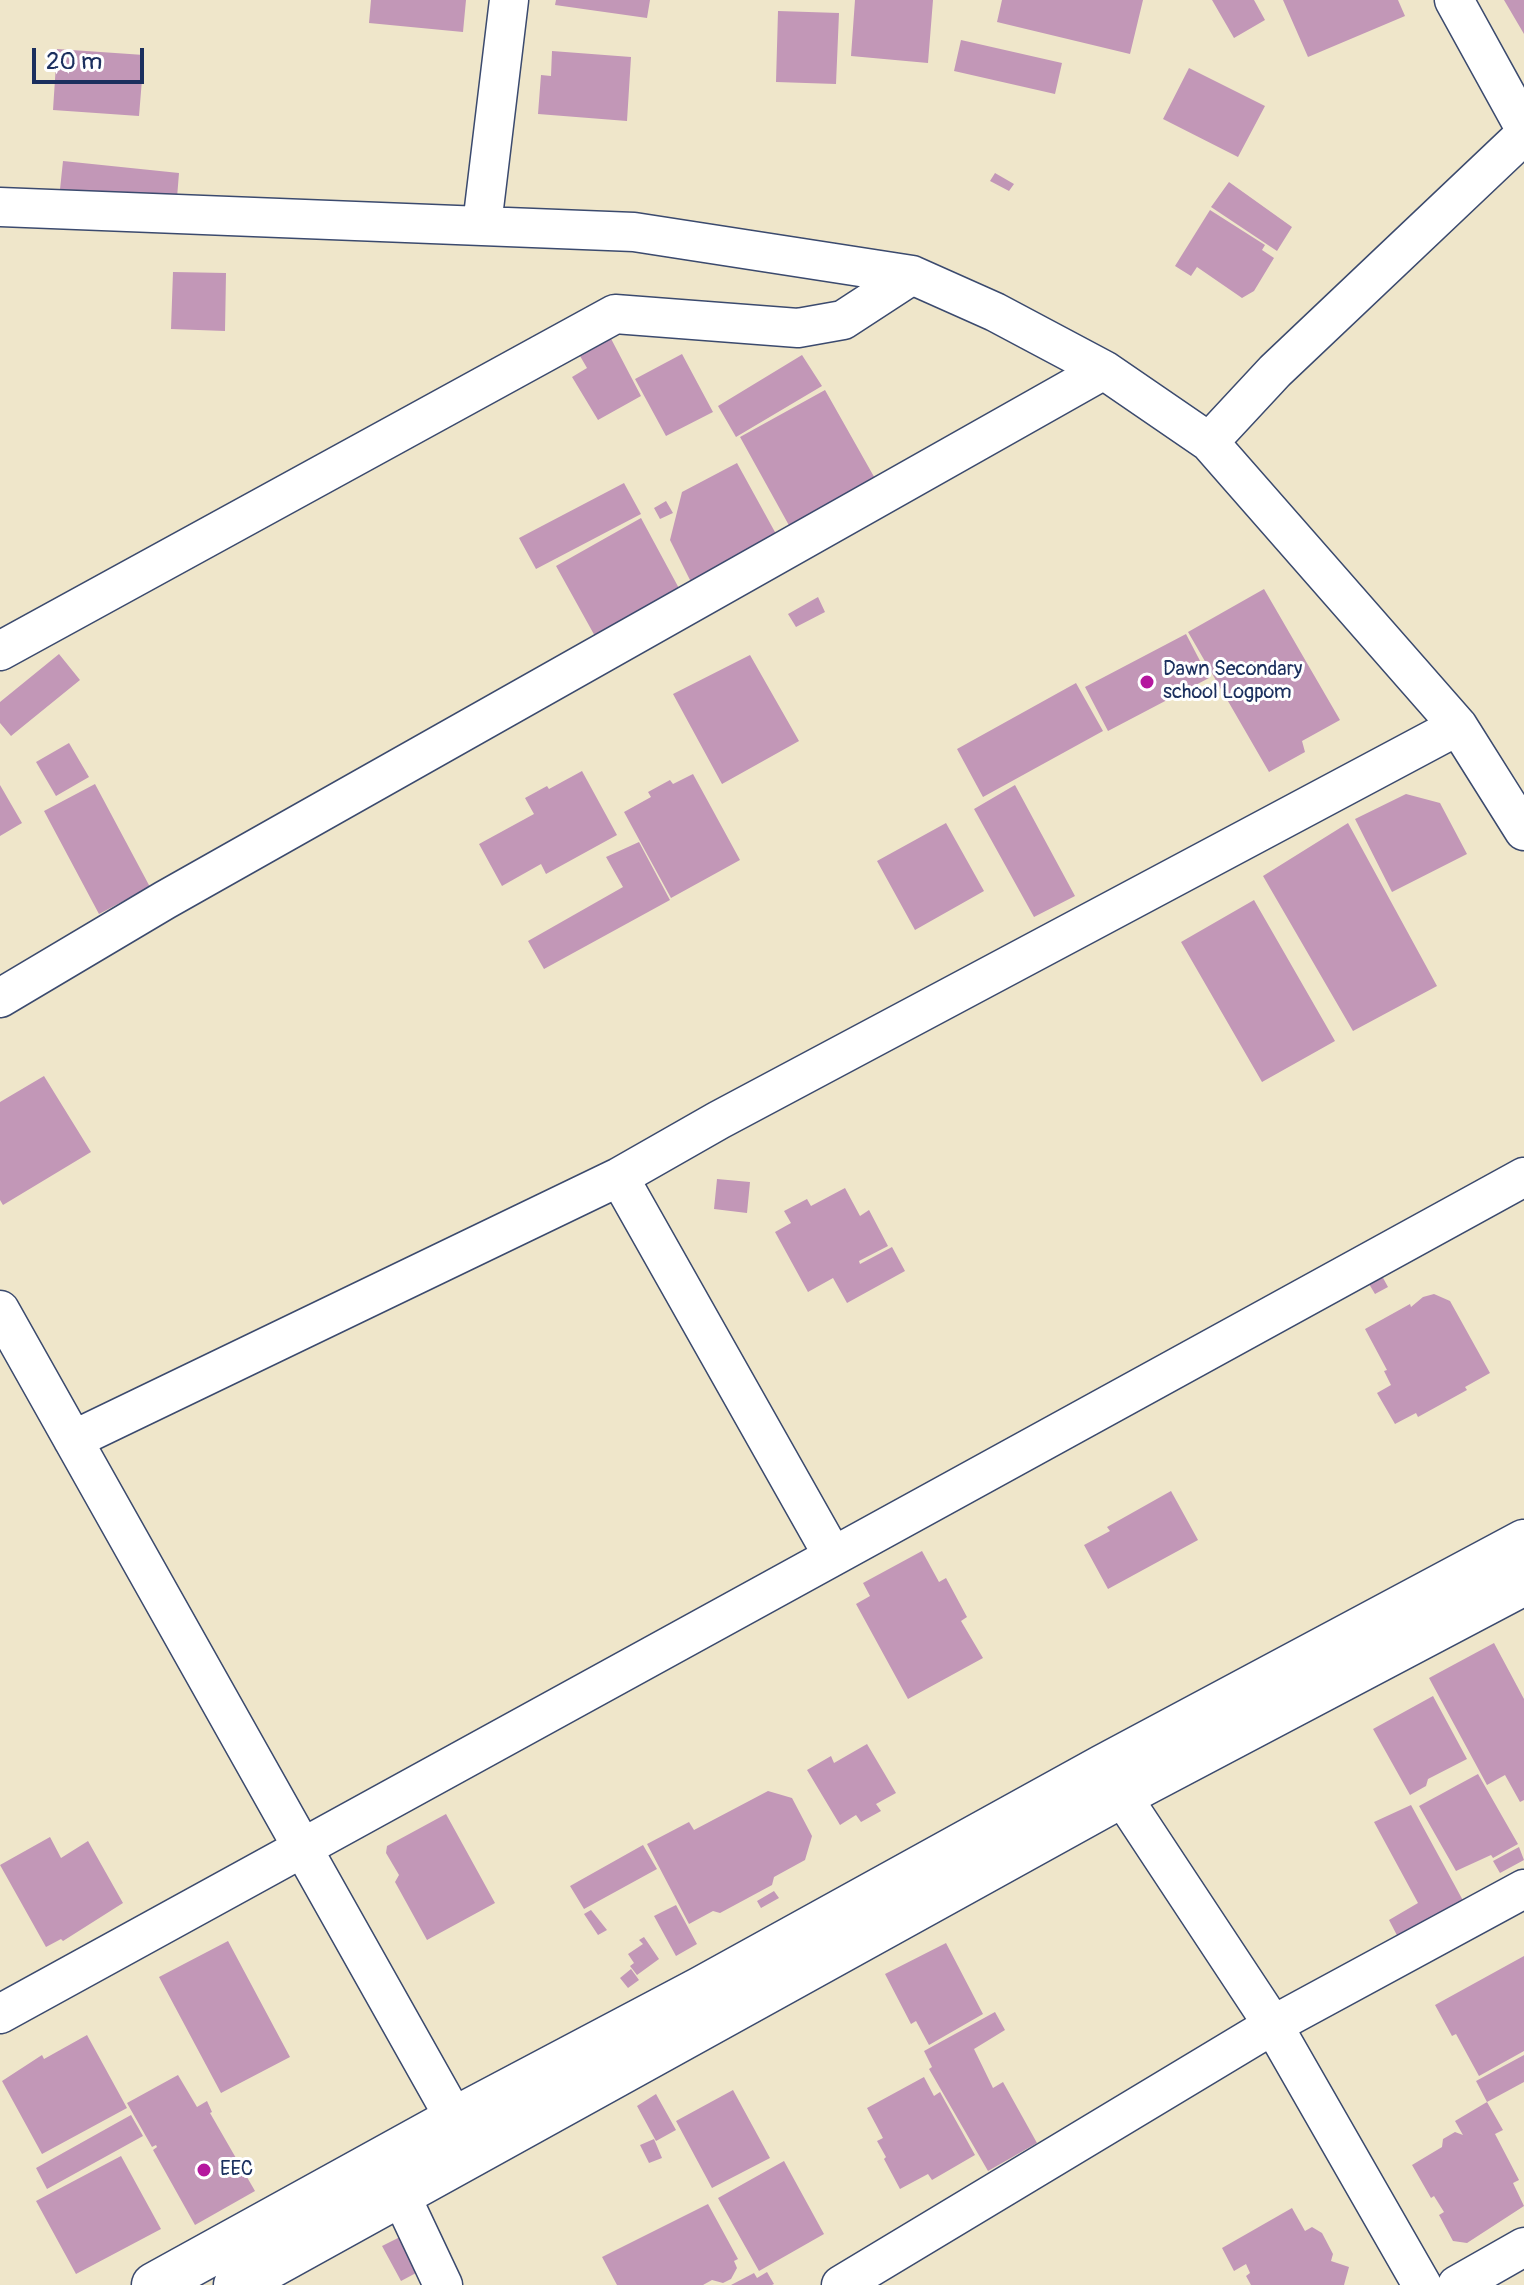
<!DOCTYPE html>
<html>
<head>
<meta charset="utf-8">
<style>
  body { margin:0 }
  #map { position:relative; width:1524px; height:2285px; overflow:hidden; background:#efe6ca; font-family:Pangolin,sans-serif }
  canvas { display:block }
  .scale { position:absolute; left:32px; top:48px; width:112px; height:36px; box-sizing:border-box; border:4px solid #1b2f5e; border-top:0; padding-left:10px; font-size:24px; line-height:28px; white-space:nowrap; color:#1b2f5e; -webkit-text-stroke:6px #fff; paint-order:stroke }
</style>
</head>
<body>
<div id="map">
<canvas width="1524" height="2285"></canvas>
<div class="scale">20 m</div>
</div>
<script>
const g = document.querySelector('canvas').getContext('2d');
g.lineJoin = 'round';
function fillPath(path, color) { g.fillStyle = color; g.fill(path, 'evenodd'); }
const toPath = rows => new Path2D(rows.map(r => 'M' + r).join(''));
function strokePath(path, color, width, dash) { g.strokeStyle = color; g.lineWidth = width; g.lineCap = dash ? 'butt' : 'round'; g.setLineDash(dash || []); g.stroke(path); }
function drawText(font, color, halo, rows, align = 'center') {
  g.font = font + ' Pangolin,sans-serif'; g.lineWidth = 6; g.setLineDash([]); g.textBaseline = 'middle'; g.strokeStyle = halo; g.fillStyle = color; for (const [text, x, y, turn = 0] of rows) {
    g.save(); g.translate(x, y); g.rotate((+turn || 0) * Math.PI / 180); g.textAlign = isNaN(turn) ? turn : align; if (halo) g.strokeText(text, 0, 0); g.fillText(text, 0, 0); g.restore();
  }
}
fillPath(toPath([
  [371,0,466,0,463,32,369,23],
  [556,0,650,0,647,18,555,5],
  [855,0,933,0,928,63,851,56],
  [1002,0,1143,0,1130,54,997,22],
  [1212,0,1254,0,1265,20,1234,38],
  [1283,0,1398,0,1405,16,1308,57],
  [1504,0,1524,0,1524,34],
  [778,11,839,13,836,84,776,82],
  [961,40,1062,63,1055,94,954,71],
  [57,49,144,55,139,116,53,110],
  [552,51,631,57,627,121,538,114,541,75,551,76],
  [1189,68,1265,106,1238,157,1163,119],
  [63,161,179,173,176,210,59,199],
  [995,173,1014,184,1009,191,990,181],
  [1229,182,1292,227,1277,251,1211,207],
  [1210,210,1265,245,1262,250,1274,258,1254,291,1242,298,1197,267,1191,276,1175,266],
  [173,272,226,273,225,331,171,329],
  [607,331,641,396,598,420,572,377,587,368,576,349],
  [682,354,713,412,666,436,635,379],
  [802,355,822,386,736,437,718,406],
  [825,390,877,482,791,529,740,437],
  [737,463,781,543,695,590,670,540,682,492],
  [624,483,641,514,536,569,519,538],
  [666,501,673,513,660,519,654,508],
  [641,518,681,592,596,638,556,566],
  [1264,589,1340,720,1302,741,1305,752,1269,772,1188,632],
  [818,597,825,612,796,627,788,614],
  [1186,634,1209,678,1108,731,1085,687],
  [59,654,80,680,11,736,0,723,0,702],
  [750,655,799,741,722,784,673,694],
  [1076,683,1103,731,983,797,957,749],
  [69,743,89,777,56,796,36,762],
  [582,771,617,835,546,874,541,864,502,886,479,844,534,814,525,798,547,786,549,789],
  [693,774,740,860,671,898,624,812,651,797,648,792,670,780,673,784],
  [95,784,150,887,99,914,44,811],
  [0,785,22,823,0,836],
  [1015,785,1075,896,1034,917,974,809],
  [1406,794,1440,803,1467,854,1392,892,1355,819],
  [946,823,984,891,915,930,877,861],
  [1348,823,1437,986,1353,1031,1263,876],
  [639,842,670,900,544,969,528,941,623,887,606,857],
  [1254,900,1335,1041,1262,1082,1181,942],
  [44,1076,91,1152,3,1205,0,1200,0,1102],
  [717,1179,750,1182,747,1213,714,1209],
  [845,1188,860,1216,869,1210,888,1246,859,1261,860,1264,892,1247,905,1271,847,1303,833,1278,808,1292,775,1232,791,1223,784,1211,807,1199,811,1206],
  [1382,1276,1388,1287,1375,1294,1369,1284],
  [1434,1294,1450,1301,1490,1373,1465,1387,1467,1390,1418,1417,1416,1413,1395,1424,1377,1393,1391,1385,1384,1371,1387,1370,1365,1329,1410,1304,1411,1307,1423,1297],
  [1171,1491,1198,1540,1108,1589,1084,1545,1110,1531,1107,1527],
  [922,1551,939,1582,946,1578,967,1617,961,1621,983,1658,908,1699,856,1604,870,1596,863,1583],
  [1494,1643,1524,1699,1524,1800,1520,1802,1505,1775,1487,1785,1429,1678],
  [1433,1696,1467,1759,1428,1779,1426,1786,1410,1795,1373,1729],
  [867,1744,896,1793,876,1804,881,1811,861,1822,856,1815,840,1825,807,1770,831,1756,834,1763],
  [1478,1774,1518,1844,1493,1858,1491,1855,1456,1871,1419,1806],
  [768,1791,792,1798,812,1836,805,1860,774,1877,772,1885,720,1913,713,1911,689,1924,647,1844,689,1822,694,1830],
  [1411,1805,1466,1906,1400,1941,1389,1920,1418,1903,1374,1822],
  [446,1814,495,1903,427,1940,395,1882,399,1875,386,1853,387,1846],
  [50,1837,61,1858,88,1841,123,1903,63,1941,61,1939,46,1947,0,1865],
  [643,1845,657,1869,584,1909,570,1886],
  [1519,1847,1524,1860,1500,1873,1493,1861],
  [774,1891,779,1898,761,1908,757,1901],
  [676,1905,697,1944,676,1956,654,1916],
  [591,1910,607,1930,598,1935,584,1914],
  [644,1937,659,1959,637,1975,630,1966,634,1963,628,1954,643,1944,639,1940],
  [228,1941,290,2057,221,2093,159,1977],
  [946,1943,983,2014,929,2045,916,2021,911,2024,885,1974],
  [1524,1956,1524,2051,1479,2076,1456,2034,1452,2036,1435,2005],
  [631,1969,639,1980,628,1988,620,1978],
  [995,2012,1005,2030,974,2049,993,2088,1003,2082,1037,2143,988,2171,929,2069,932,2067,924,2051],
  [87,2035,127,2108,42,2154,2,2081,42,2055,44,2059],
  [1524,2055,1524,2082,1487,2102,1476,2081],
  [178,2075,197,2107,207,2101,212,2112,210,2113,255,2191,195,2225,153,2150,157,2147,156,2145,152,2147,127,2103],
  [924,2077,934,2096,940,2092,975,2155,932,2180,928,2174,900,2189,884,2159,886,2157,877,2141,883,2138,867,2108],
  [733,2090,770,2158,712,2188,676,2121],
  [656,2094,676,2130,656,2141,637,2106],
  [1487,2102,1503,2130,1495,2134,1519,2180,1513,2183,1524,2206,1467,2243,1453,2241,1439,2215,1444,2212,1434,2196,1431,2198,1412,2165,1442,2147,1443,2139,1455,2132,1463,2135,1455,2121],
  [131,2115,143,2136,47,2189,36,2168],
  [654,2139,662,2158,649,2163,640,2145],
  [121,2156,161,2229,76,2274,36,2201],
  [784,2161,824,2234,759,2271,718,2198],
  [708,2204,738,2259,734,2261,737,2268,731,2279,723,2283,712,2280,703,2285,617,2285,602,2257],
  [1292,2208,1305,2231,1312,2227,1322,2233,1333,2254,1331,2261,1349,2267,1344,2285,1251,2285,1246,2276,1250,2273,1246,2264,1234,2271,1222,2248],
  [400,2237,416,2273,401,2281,382,2246],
  [767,2272,774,2284,772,2285,731,2285,754,2273,757,2278]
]), '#c297b7');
const minor = toPath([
  [1454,0,1524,127],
  [0,207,634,232,912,275,995,312,1104,370],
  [482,225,509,0],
  [1209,442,1275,371,1524,135],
  [0,651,615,314,798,328,843,320,912,275],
  [0,998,165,900,1104,370,1209,442,1458,726,1524,831],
  [619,1177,833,1556],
  [0,1310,469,2144],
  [73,1440,619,1177,719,1120,1458,726],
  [1104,1769,1273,2025,1422,2285],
  [0,2014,1524,1177],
  [401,2196,443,2285],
  [841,2285,1273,2025,1524,1889],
  [1457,2285,1524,2247]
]);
const secondary = toPath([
  [154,2285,455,2119,701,1989,1103,1767,1524,1542],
  [236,2285,1122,1795,1524,1583]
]);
strokePath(minor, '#3b4a6e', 41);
strokePath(secondary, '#3b4a6e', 47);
strokePath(minor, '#fff', 38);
strokePath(secondary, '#fff', 44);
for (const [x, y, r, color] of [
  [1147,682,8,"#b5179e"],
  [204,2170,8,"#b5179e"]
]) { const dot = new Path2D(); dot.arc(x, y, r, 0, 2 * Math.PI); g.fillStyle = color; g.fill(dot); strokePath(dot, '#fff', 3); }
drawText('20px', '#1b2f5e', '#fff', [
  ["Dawn Secondary",1163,670],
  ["school Logpom",1163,693],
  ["EEC",220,2170]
], 'left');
</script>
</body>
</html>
